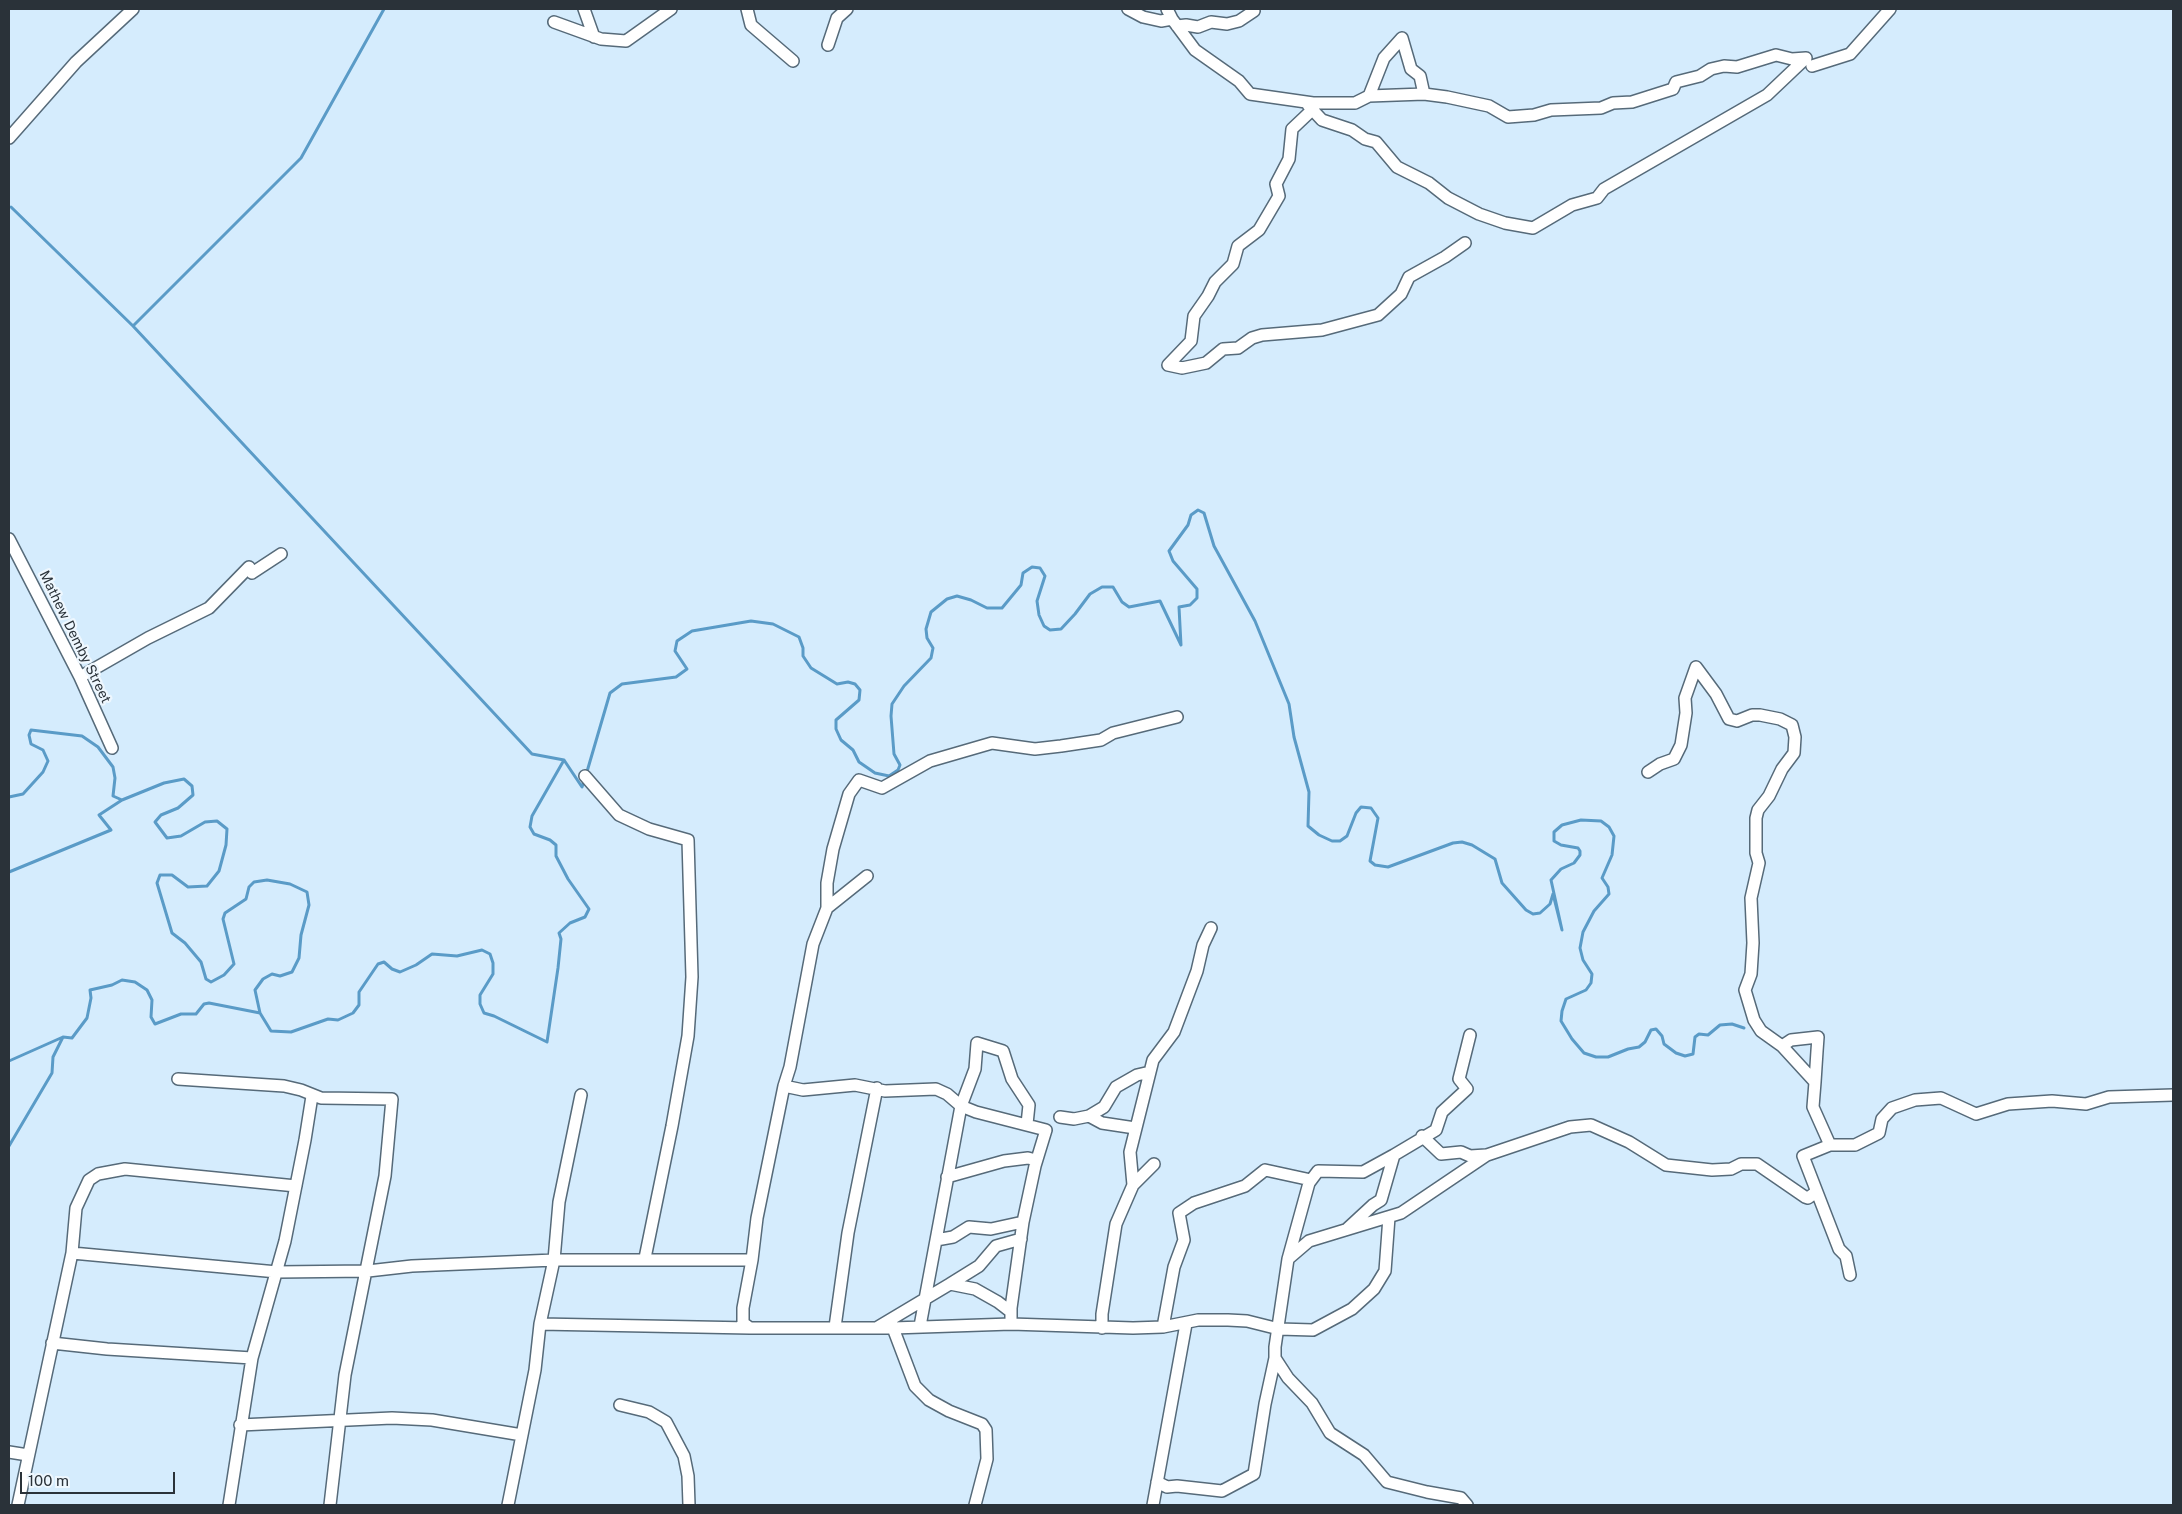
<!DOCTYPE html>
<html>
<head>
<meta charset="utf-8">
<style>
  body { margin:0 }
  #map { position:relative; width:2182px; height:1514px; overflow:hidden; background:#d5ecfd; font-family:"Public Sans",sans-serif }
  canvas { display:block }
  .frame { position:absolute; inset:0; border:10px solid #2a3239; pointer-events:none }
  .scale { position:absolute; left:20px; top:1472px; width:155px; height:22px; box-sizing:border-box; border:2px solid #2a3239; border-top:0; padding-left:6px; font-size:15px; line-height:18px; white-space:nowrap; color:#2a3239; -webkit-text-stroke:4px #eef7fe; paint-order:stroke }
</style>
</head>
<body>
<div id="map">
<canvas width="2182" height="1514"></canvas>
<div class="frame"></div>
<div class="scale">100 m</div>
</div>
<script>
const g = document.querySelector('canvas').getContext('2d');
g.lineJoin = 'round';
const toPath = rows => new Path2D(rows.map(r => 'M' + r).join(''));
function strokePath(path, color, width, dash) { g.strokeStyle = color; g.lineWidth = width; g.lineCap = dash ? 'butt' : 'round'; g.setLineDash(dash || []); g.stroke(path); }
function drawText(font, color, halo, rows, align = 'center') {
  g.font = font + ' "Public Sans",sans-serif'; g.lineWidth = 4.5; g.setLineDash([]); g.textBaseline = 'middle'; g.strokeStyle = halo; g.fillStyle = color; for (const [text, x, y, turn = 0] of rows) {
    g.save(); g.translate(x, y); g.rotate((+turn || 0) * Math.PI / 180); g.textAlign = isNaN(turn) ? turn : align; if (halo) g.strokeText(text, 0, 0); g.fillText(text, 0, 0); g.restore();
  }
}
strokePath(toPath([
  [11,207,133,326,532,754,564,760],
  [133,326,301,158,384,9],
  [586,775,610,693,622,684,676,677,687,669,675,651,677,641,692,631,751,621,773,624,799,637,803,648,803,656,811,668,837,684,848,682,855,684,860,690,859,700,836,720,836,729,841,740,853,750,859,762,875,773,889,776,898,770,900,765,894,754,891,716,892,704,904,686,931,658,933,648,927,638,926,629,931,612,947,599,957,596,971,600,987,608,1002,608,1021,585,1023,573,1032,567,1040,568,1045,576,1037,601,1039,615,1044,626,1050,630,1061,629,1075,614,1090,594,1102,587,1113,587,1122,602,1129,607,1160,601,1181,645,1179,607,1190,605,1197,598,1197,589,1173,561,1169,551,1188,525,1191,515,1198,510,1204,513,1214,546,1255,621,1289,704,1294,737,1309,792,1308,826,1319,835,1332,841,1340,841,1347,836,1356,813,1361,807,1371,808,1378,818,1370,861,1375,865,1388,867,1453,843,1462,842,1472,845,1495,859,1502,883,1526,910,1533,914,1540,913,1550,904,1553,894,1562,930,1551,880,1561,869,1574,863,1580,855,1580,851,1578,848,1561,845,1554,841,1554,832,1562,825,1581,820,1601,821,1609,827,1614,836,1612,855,1602,878,1608,887,1609,894,1594,911,1583,932,1580,948,1583,960,1592,974,1591,983,1586,990,1566,999,1562,1011,1561,1021,1572,1039,1584,1053,1596,1057,1608,1057,1628,1049,1639,1047,1645,1042,1651,1030,1656,1029,1662,1036,1664,1044,1676,1053,1685,1056,1693,1054,1695,1037,1699,1034,1708,1035,1720,1025,1732,1024,1744,1028],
  [9,797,23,794,43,772,48,761,43,750,31,744,29,735,31,730,82,736,98,747,113,767,115,778,113,796,122,800,164,783,184,779,192,786,193,795,178,808,161,815,155,822,167,838,181,836,205,822,217,821,227,829,226,845,219,871,207,886,188,887,172,875,160,875,157,883,172,933,185,943,201,962,206,979,211,982,224,975,234,964,223,919,225,913,246,899,249,887,254,882,267,880,290,884,307,892,309,905,301,935,299,958,292,972,280,976,272,974,263,979,255,990,260,1013,271,1031,291,1032,328,1019,338,1020,353,1013,359,1005,359,992,378,964,384,962,392,969,400,972,416,965,432,954,457,956,482,950,490,954,493,963,493,974,480,995,480,1004,484,1013,494,1016,547,1042,558,968,561,939,559,933,570,923,585,917,589,909,568,879,556,856,556,845,550,840,534,834,530,827,532,816,564,760,582,787,584,781],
  [9,872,111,830,99,815,122,800],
  [9,1061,63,1037],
  [9,1146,52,1073,53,1057,63,1037,72,1038,87,1018,91,998,90,990,112,985,122,980,135,982,147,990,152,1000,151,1017,155,1024,181,1014,196,1014,204,1004,209,1003,260,1013]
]), '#5a9bc7', 3);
const minor = toPath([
  [584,9,594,37,591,35],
  [747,9,751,25,793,61],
  [1128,9,1143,17,1161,21,1172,19],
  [1167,9,1172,19,1195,50,1239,81,1250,94,1313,103,1355,103,1369,96,1424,94,1447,97,1489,106,1508,117,1534,115,1551,110,1601,108,1613,103,1632,102,1673,89,1676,82,1700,76,1711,69,1724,66,1737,67,1776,55,1792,59,1806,58],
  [554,22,601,39,626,41,671,9],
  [1177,26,1186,25,1198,27,1211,22,1227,24,1239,21,1254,11],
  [828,45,837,18,847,9],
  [1812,66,1850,54,1890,9],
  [1369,96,1384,58,1402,38,1411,69,1420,76,1424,94],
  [1313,103,1311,111,1292,129,1289,159,1276,184,1279,196,1259,230,1238,246,1233,264,1215,282,1208,296,1194,316,1191,341,1168,365,1182,368,1206,363,1223,349,1238,348,1252,338,1262,335,1322,330,1378,315,1401,294,1409,277,1445,257,1465,243],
  [1308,105,1322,120,1352,130,1365,139,1376,142,1397,167,1429,183,1448,198,1479,214,1505,223,1533,228,1572,205,1597,198,1604,189,1767,95,1806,58],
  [9,138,76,62,133,9],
  [9,539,80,677,112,748],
  [80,677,148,638,209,608,249,567,252,573,281,554],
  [1648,772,1660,764,1674,759,1681,745,1686,713,1685,698,1696,667,1716,694,1729,719,1737,721,1752,715,1760,715,1780,719,1792,725,1795,737,1794,753,1782,769,1769,796,1758,810,1756,818,1756,853,1759,863,1751,898,1753,943,1751,974,1745,990,1754,1020,1761,1031,1782,1046],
  [585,776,619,815,649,829,688,840,692,977,688,1036,672,1126,645,1258],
  [827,908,827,883,833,849,849,794,859,780,882,788,930,761,992,743,1035,749,1061,746,1101,740,1113,733,1177,717],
  [178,1079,284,1086,301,1090,321,1098,392,1099,385,1176,345,1375,330,1505],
  [1815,1082,1782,1046,1791,1040,1818,1037,1817,1051,1815,1082,1813,1107,1830,1145,1855,1145,1879,1133,1882,1119,1892,1108,1915,1100,1941,1098,1976,1114,2008,1104,2052,1101,2086,1104,2109,1097,2173,1095],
  [784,1086,803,1090,855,1085,885,1091,936,1089,947,1094,961,1106,976,1112,1046,1130,1035,1166,1023,1222,1011,1308,1011,1324],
  [1089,1116,1104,1107,1116,1087,1137,1075,1150,1072],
  [1060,1117,1074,1119,1089,1116,1102,1123,1135,1128],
  [1422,1136,1441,1154,1461,1152,1470,1156,1486,1155],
  [1830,1145,1803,1156,1839,1249,1846,1256,1850,1275],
  [947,1177,1004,1161,1028,1158,1036,1160],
  [1133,1185,1130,1152,1153,1060,1174,1032,1197,971,1203,945,1211,928],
  [1347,1229,1373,1205,1381,1200,1394,1155,1436,1130,1442,1112,1467,1089,1459,1079,1470,1035],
  [936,1240,953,1237,969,1227,991,1229,1023,1222],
  [72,1253,277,1272,368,1271,412,1266,554,1260,752,1260],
  [1288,1259,1309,1241,1401,1213,1487,1155,1570,1127,1591,1125,1629,1142,1666,1165,1712,1170,1731,1169,1741,1164,1757,1164,1805,1197,1808,1198,1816,1192],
  [950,1284,979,1266,996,1246,1021,1239],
  [540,1324,750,1328,893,1328,1011,1324,1133,1328,1163,1327,1198,1320,1228,1320,1247,1321,1279,1329,1313,1330,1352,1309,1374,1289,1385,1271,1389,1217],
  [920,1326,961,1106,975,1069,977,1043,1003,1051,1012,1079,1029,1105,1027,1124],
  [835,1327,848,1233,877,1088],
  [878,1327,950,1284,975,1289,998,1302,1011,1312],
  [1163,1327,1174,1267,1184,1240,1179,1213,1194,1203,1245,1186,1265,1170,1311,1180],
  [750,1328,743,1323,743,1308,752,1260,757,1218,784,1086,790,1067,813,944,827,908,867,876],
  [893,1328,915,1386,929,1400,949,1411,982,1424,986,1430,987,1459,975,1505],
  [1102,1328,1102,1314,1116,1224,1133,1185,1154,1164],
  [52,1343,107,1349,252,1358],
  [1275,1358,1288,1378,1312,1403,1330,1433,1364,1455,1387,1482,1427,1492,1461,1498,1467,1505],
  [620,1405,649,1412,666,1422,684,1456,688,1476,689,1505],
  [240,1425,392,1418,432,1420,522,1435],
  [9,1452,28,1455],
  [1157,1482,1167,1487,1177,1486,1222,1491,1254,1474,1265,1404,1275,1358,1275,1347,1288,1259,1309,1183,1318,1171,1363,1172,1394,1155],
  [18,1505,72,1253,76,1208,89,1180,98,1174,125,1169,296,1186],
  [229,1505,252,1358,285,1241,305,1140,312,1096],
  [508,1505,535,1370,540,1324,554,1260,559,1202,581,1095],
  [1153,1505,1186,1324]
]);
strokePath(minor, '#566a79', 14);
strokePath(minor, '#fff', 11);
drawText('14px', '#2a3239', '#eef7fe', [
  ["Mathew Demby Street",75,637,64]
]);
</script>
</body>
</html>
